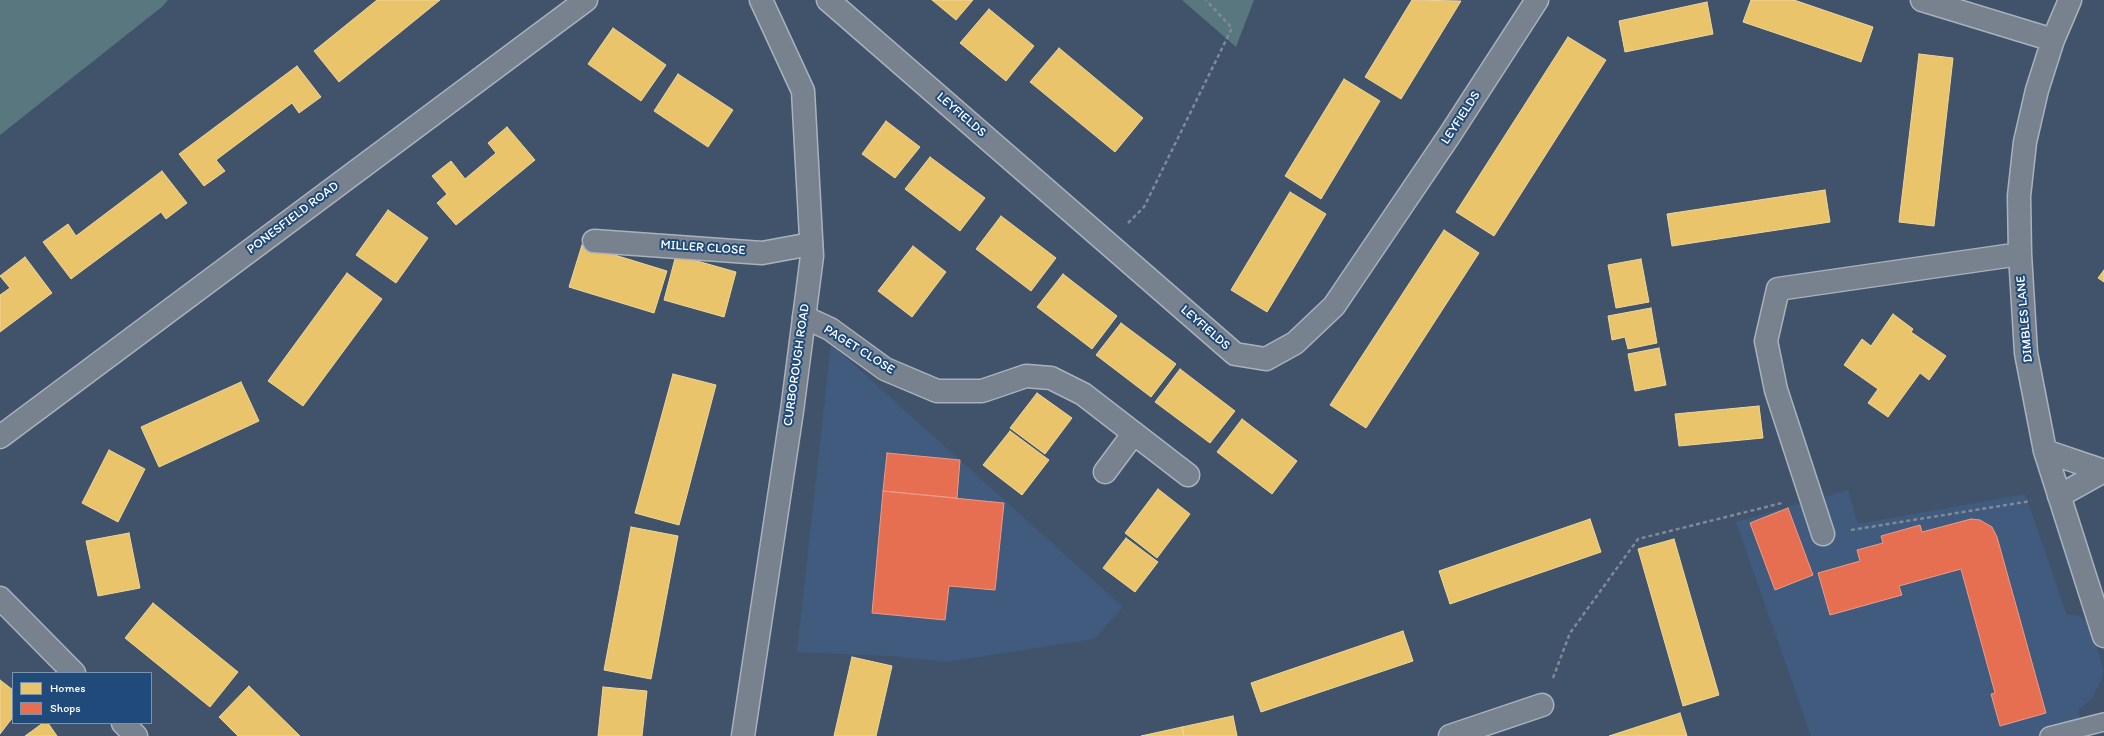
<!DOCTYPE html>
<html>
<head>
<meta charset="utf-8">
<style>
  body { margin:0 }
  #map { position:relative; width:2104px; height:736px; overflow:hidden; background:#40536b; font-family:Itim,sans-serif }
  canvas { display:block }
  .legend { position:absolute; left:12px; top:672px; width:140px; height:52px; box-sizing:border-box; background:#1f4a7a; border:1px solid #7992af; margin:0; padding:5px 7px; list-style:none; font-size:12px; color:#fff }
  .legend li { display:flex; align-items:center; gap:8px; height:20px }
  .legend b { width:20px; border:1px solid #7992af }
</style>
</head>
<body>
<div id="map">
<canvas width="2104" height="736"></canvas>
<ul class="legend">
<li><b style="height:11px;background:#e9c46a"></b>Homes</li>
<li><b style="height:11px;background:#e76f51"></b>Shops</li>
</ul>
</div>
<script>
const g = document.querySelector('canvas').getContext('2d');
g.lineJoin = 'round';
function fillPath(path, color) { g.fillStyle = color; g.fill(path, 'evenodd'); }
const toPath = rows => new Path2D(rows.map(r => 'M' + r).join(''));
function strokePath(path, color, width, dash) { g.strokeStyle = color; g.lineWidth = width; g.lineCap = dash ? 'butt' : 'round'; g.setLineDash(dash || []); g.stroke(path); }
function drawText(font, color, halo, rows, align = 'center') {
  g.font = font + ' Itim,sans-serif'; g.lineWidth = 4; g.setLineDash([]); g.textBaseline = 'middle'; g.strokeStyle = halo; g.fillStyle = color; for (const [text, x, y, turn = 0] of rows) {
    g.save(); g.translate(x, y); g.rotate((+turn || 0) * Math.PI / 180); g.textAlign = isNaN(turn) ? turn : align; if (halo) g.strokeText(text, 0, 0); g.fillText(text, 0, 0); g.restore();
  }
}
fillPath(toPath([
  [831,344,1123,607,1094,639,946,662,891,656,797,652],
  [1848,490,1858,524,2025,494,2067,615,2077,615,2090,623,2100,658,2103,669,2101,681,2092,698,2078,711,2086,736,1811,736,1736,522]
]), '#405b7e');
fillPath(toPath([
  [0,0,168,0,163,6,0,135],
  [1182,0,1254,0,1236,47]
]), '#58777e');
const homes = toPath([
  [377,0,440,0,339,82,314,51,377,0],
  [932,0,973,0,956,20,932,0],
  [1412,0,1461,1,1401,99,1365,77,1412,0],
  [1751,0,1794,0,1873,27,1861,62,1743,22,1751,0],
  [1707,2,1713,34,1625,52,1619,21,1707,2],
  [989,9,1034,46,1006,81,960,43,989,9],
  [613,28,666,65,641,101,588,64,613,28],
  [1568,37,1606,60,1494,236,1456,212,1568,37],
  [1059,48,1143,118,1115,152,1030,82,1059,48],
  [1919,54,1953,58,1934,226,1899,222,1919,54],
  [297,66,321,97,299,113,292,103,216,160,225,171,204,186,179,154,297,66],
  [678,74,733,110,708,147,654,111,678,74],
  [1344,79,1380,101,1321,199,1285,176,1344,79],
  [886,121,920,147,895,178,862,154,886,121],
  [507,127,535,160,456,225,437,203,447,194,432,176,451,161,465,179,496,153,488,143,507,127],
  [930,157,985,198,960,231,905,189,930,157],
  [162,171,187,203,166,219,161,212,71,279,43,242,68,224,76,236,162,171],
  [1825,190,1830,222,1672,246,1667,214,1825,190],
  [1290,192,1326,214,1267,312,1231,290,1290,192],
  [388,210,428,238,396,283,356,255,388,210],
  [1001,216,1056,258,1031,291,976,249,1001,216],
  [1444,230,1479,253,1366,428,1330,405,1444,230],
  [582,245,667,271,654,313,569,287,582,245],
  [913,246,946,272,912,317,878,291,913,246],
  [676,255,736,272,724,317,664,300,676,255],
  [25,257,52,293,0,332,0,295,10,288,0,276,25,257],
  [1641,259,1649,302,1616,308,1608,265,1641,259],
  [2104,270,2104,282,2098,278,2104,270],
  [347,273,382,299,303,406,268,381,347,273],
  [1063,274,1117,316,1092,349,1037,307,1063,274],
  [1651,308,1657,343,1628,349,1625,337,1612,340,1608,316,1651,308],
  [1893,314,1913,329,1911,332,1946,356,1929,380,1920,373,1888,417,1868,403,1878,389,1844,365,1862,339,1871,346,1893,314],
  [1121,323,1176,364,1151,397,1096,355,1121,323],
  [1659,348,1666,385,1635,391,1628,354,1659,348],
  [1180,369,1235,411,1210,443,1155,402,1180,369],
  [673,374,716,385,679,525,635,513,673,374],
  [241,382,259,421,159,467,141,427,241,382],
  [1037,393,1072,418,1045,454,1010,428,1037,393],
  [1759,406,1763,438,1679,446,1675,414,1759,406],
  [1242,419,1297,461,1272,494,1217,452,1242,419],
  [1010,431,1049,460,1022,495,983,465,1010,431],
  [109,450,145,469,118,522,82,503,109,450],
  [1158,489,1190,514,1157,558,1125,533,1158,489],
  [1590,519,1601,552,1450,604,1439,571,1590,519],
  [631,527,678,536,651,679,604,670,631,527],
  [129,533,140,588,98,596,86,541,129,533],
  [1126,538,1158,562,1135,592,1103,568,1126,538],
  [1674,539,1719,695,1683,706,1638,549,1674,539],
  [153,603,238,672,210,707,125,638,153,603],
  [1403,631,1413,661,1261,712,1251,683,1403,631],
  [852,657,892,666,876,736,834,736,852,657],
  [0,680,13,690,13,717,0,734,0,680],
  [249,686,300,736,238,736,219,717,249,686],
  [603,687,647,691,642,736,598,736,603,687],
  [1680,713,1687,736,1609,736,1680,713],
  [1233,716,1237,736,1184,736,1182,727,1233,716],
  [43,723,48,723,57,736,25,736,43,723],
  [1182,727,1184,736,1141,736,1182,727]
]);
fillPath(homes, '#e9c46a');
strokePath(homes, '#f0d697', 1);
const shops = toPath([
  [887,453,960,460,957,498,883,491,887,453],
  [883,491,1004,503,995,590,949,586,945,620,872,613,883,491],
  [1788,508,1813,575,1775,590,1750,523,1788,508],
  [1971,519,1980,520,1992,527,1997,537,2046,713,2000,726,1991,694,1995,693,1961,569,1899,586,1902,595,1830,615,1818,573,1860,561,1857,550,1883,543,1881,536,1920,525,1922,532,1971,519]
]);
fillPath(shops, '#e76f51');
strokePath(shops, '#ee9a85', 1);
const service = toPath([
  [2049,736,2104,722]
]);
const minor = toPath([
  [828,0,1235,354,1266,359,1295,343,1334,306,1449,136,1537,0],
  [1922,0,2053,40],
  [2070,0,2053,40,2037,90,2025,142,2019,196,2020,254,2026,353,2045,451,2104,636],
  [594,241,762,253,811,244],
  [804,317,830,329,885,369,937,391,982,391,1026,376,1051,378,1083,394,1188,475],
  [0,437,586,0],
  [2045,451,2104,471],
  [1105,472,1134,433],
  [2059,496,2104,471],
  [1823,534,1776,390,1766,341,1778,289,2020,254],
  [0,598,74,673],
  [123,723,136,736],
  [1450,736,1542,705]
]);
const tertiary = toPath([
  [743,736,792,411,812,256,803,91,761,0]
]);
strokePath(service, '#a9b2bc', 20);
strokePath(minor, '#a9b2bc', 25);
strokePath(tertiary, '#a9b2bc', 25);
strokePath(toPath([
  [1128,223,1144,207,1232,28,1206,0],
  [1851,530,2031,501],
  [1553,678,1570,633,1638,539,1782,503]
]), '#808996', 2.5, [4, 3]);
strokePath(service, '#77828e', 17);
strokePath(minor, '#77828e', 22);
strokePath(tertiary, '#77828e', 22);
drawText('13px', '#fff', '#1f4a7a', [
  ["LEYFIELDS",961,115,41],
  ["LEYFIELDS",1461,118,-57],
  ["PONESFIELD ROAD",293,218,-37],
  ["MILLER CLOSE",703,248,4],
  ["DIMBLES LANE",2025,319,-95],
  ["LEYFIELDS",1205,328,41],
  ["PAGET CLOSE",859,350,32],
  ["CURBOROUGH ROAD",797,365,-82]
]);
</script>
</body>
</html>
